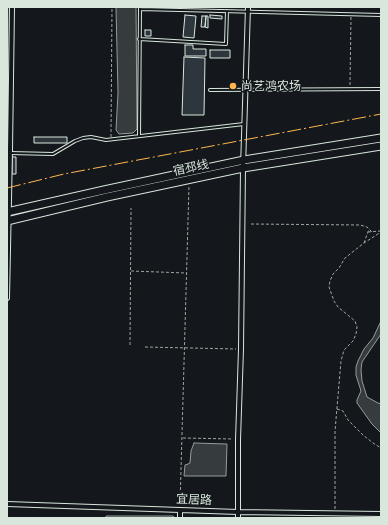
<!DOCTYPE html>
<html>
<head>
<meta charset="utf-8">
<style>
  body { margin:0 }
  #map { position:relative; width:388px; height:525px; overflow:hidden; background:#14181c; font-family:Figtree,sans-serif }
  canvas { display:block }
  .frame { position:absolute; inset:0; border:8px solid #d8e6dc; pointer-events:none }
</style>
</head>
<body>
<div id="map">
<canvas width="388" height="525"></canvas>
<div class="frame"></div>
</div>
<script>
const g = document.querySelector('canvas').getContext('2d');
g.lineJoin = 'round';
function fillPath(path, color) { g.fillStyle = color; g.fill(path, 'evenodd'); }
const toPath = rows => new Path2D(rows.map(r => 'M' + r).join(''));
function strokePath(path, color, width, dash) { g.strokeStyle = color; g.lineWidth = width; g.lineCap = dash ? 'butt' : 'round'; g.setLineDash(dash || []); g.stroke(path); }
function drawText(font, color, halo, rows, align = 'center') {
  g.font = font + ' Figtree,"Noto Sans SC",sans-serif'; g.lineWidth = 3; g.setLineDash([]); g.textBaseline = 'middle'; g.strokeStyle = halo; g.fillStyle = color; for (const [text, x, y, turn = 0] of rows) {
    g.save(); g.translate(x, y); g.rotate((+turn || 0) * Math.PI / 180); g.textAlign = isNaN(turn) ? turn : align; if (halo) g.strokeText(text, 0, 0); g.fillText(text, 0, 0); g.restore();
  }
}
const water = toPath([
  [116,7,136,7,137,129,133,133,119,134,116,130,118,93,116,7],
  [381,321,381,334,362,362,361,370,362,381,367,397,378,403,381,404,381,433,372,424,357,403,357,400,361,391,356,375,356,367,358,361,364,349,373,338,381,321],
  [194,443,227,444,226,476,184,476,185,465,188,464,190,463,191,451,194,443],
  [107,516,173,516,175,518,104,518,107,516]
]);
fillPath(water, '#363b3e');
strokePath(water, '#939e99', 1);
strokePath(toPath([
  [7,144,9,7]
]), '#363b3e', 1.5);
const building = toPath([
  [185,15,196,16,194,38,183,37,185,15],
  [210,15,222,16,222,19,210,18,210,15],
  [202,16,206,16,205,27,201,27,202,16],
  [206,16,208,16,208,28,205,27,206,16],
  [145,30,151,30,151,36,145,36,145,30],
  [185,45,193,45,193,49,206,49,206,56,185,56,185,45],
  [210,50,230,50,230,58,210,58,210,50],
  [184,57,205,58,204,115,182,115,184,57],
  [34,137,67,137,67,143,34,143,34,137],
  [12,157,16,157,16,174,12,174,12,157]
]);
fillPath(building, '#2c363c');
strokePath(building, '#d8e6dc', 1);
const service = toPath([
  [140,9,381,15],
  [139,39,226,44,227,11],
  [210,90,381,89],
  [139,136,140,7],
  [10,153,53,154,75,141,83,138,91,137,106,140,244,124]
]);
const minor = toPath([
  [7,298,10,150,12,7],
  [7,504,238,512,381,514],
  [180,510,180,518],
  [238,518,238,440,241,349,243,168,248,7]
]);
const primary = toPath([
  [7,212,104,190,244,160,381,138],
  [7,221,107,197,243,168,381,146]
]);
strokePath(service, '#d8e6dc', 4);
strokePath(minor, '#d8e6dc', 6);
strokePath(primary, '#d8e6dc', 9);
strokePath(toPath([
  [350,85,351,17],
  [111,137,112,7],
  [251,224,360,225,367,227,372,232],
  [368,232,381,231],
  [364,243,369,229],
  [131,271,186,273],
  [130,345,131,208],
  [145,347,236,349],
  [337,409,343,411,348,420,363,435,373,443,381,448],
  [183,438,233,439],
  [180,505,189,186],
  [335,509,335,431,341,361,344,350,353,341,356,334,357,327,355,321,338,307,334,301,329,287,330,281,333,274,339,268,345,258,364,243,381,232]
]), '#9da8a2', 1, [3, 2]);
strokePath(service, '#14181c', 2);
strokePath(minor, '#14181c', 4);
strokePath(primary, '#14181c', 7);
strokePath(toPath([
  [7,188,64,174,381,114]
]), '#ffb74d', 1, [14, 3, 2, 3]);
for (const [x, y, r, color] of [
  [233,86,4,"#ffb74d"]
]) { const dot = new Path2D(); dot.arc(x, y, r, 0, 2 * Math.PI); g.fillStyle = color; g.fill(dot); strokePath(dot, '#14181c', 1.5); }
drawText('12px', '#d8e6dc', '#14181c', [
  ["尚艺鸿农场",241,86]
], 'left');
drawText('12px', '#d8e6dc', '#14181c', [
  ["宿邳线",191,168,-12],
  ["宜居路",194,500,2]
]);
</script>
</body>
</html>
